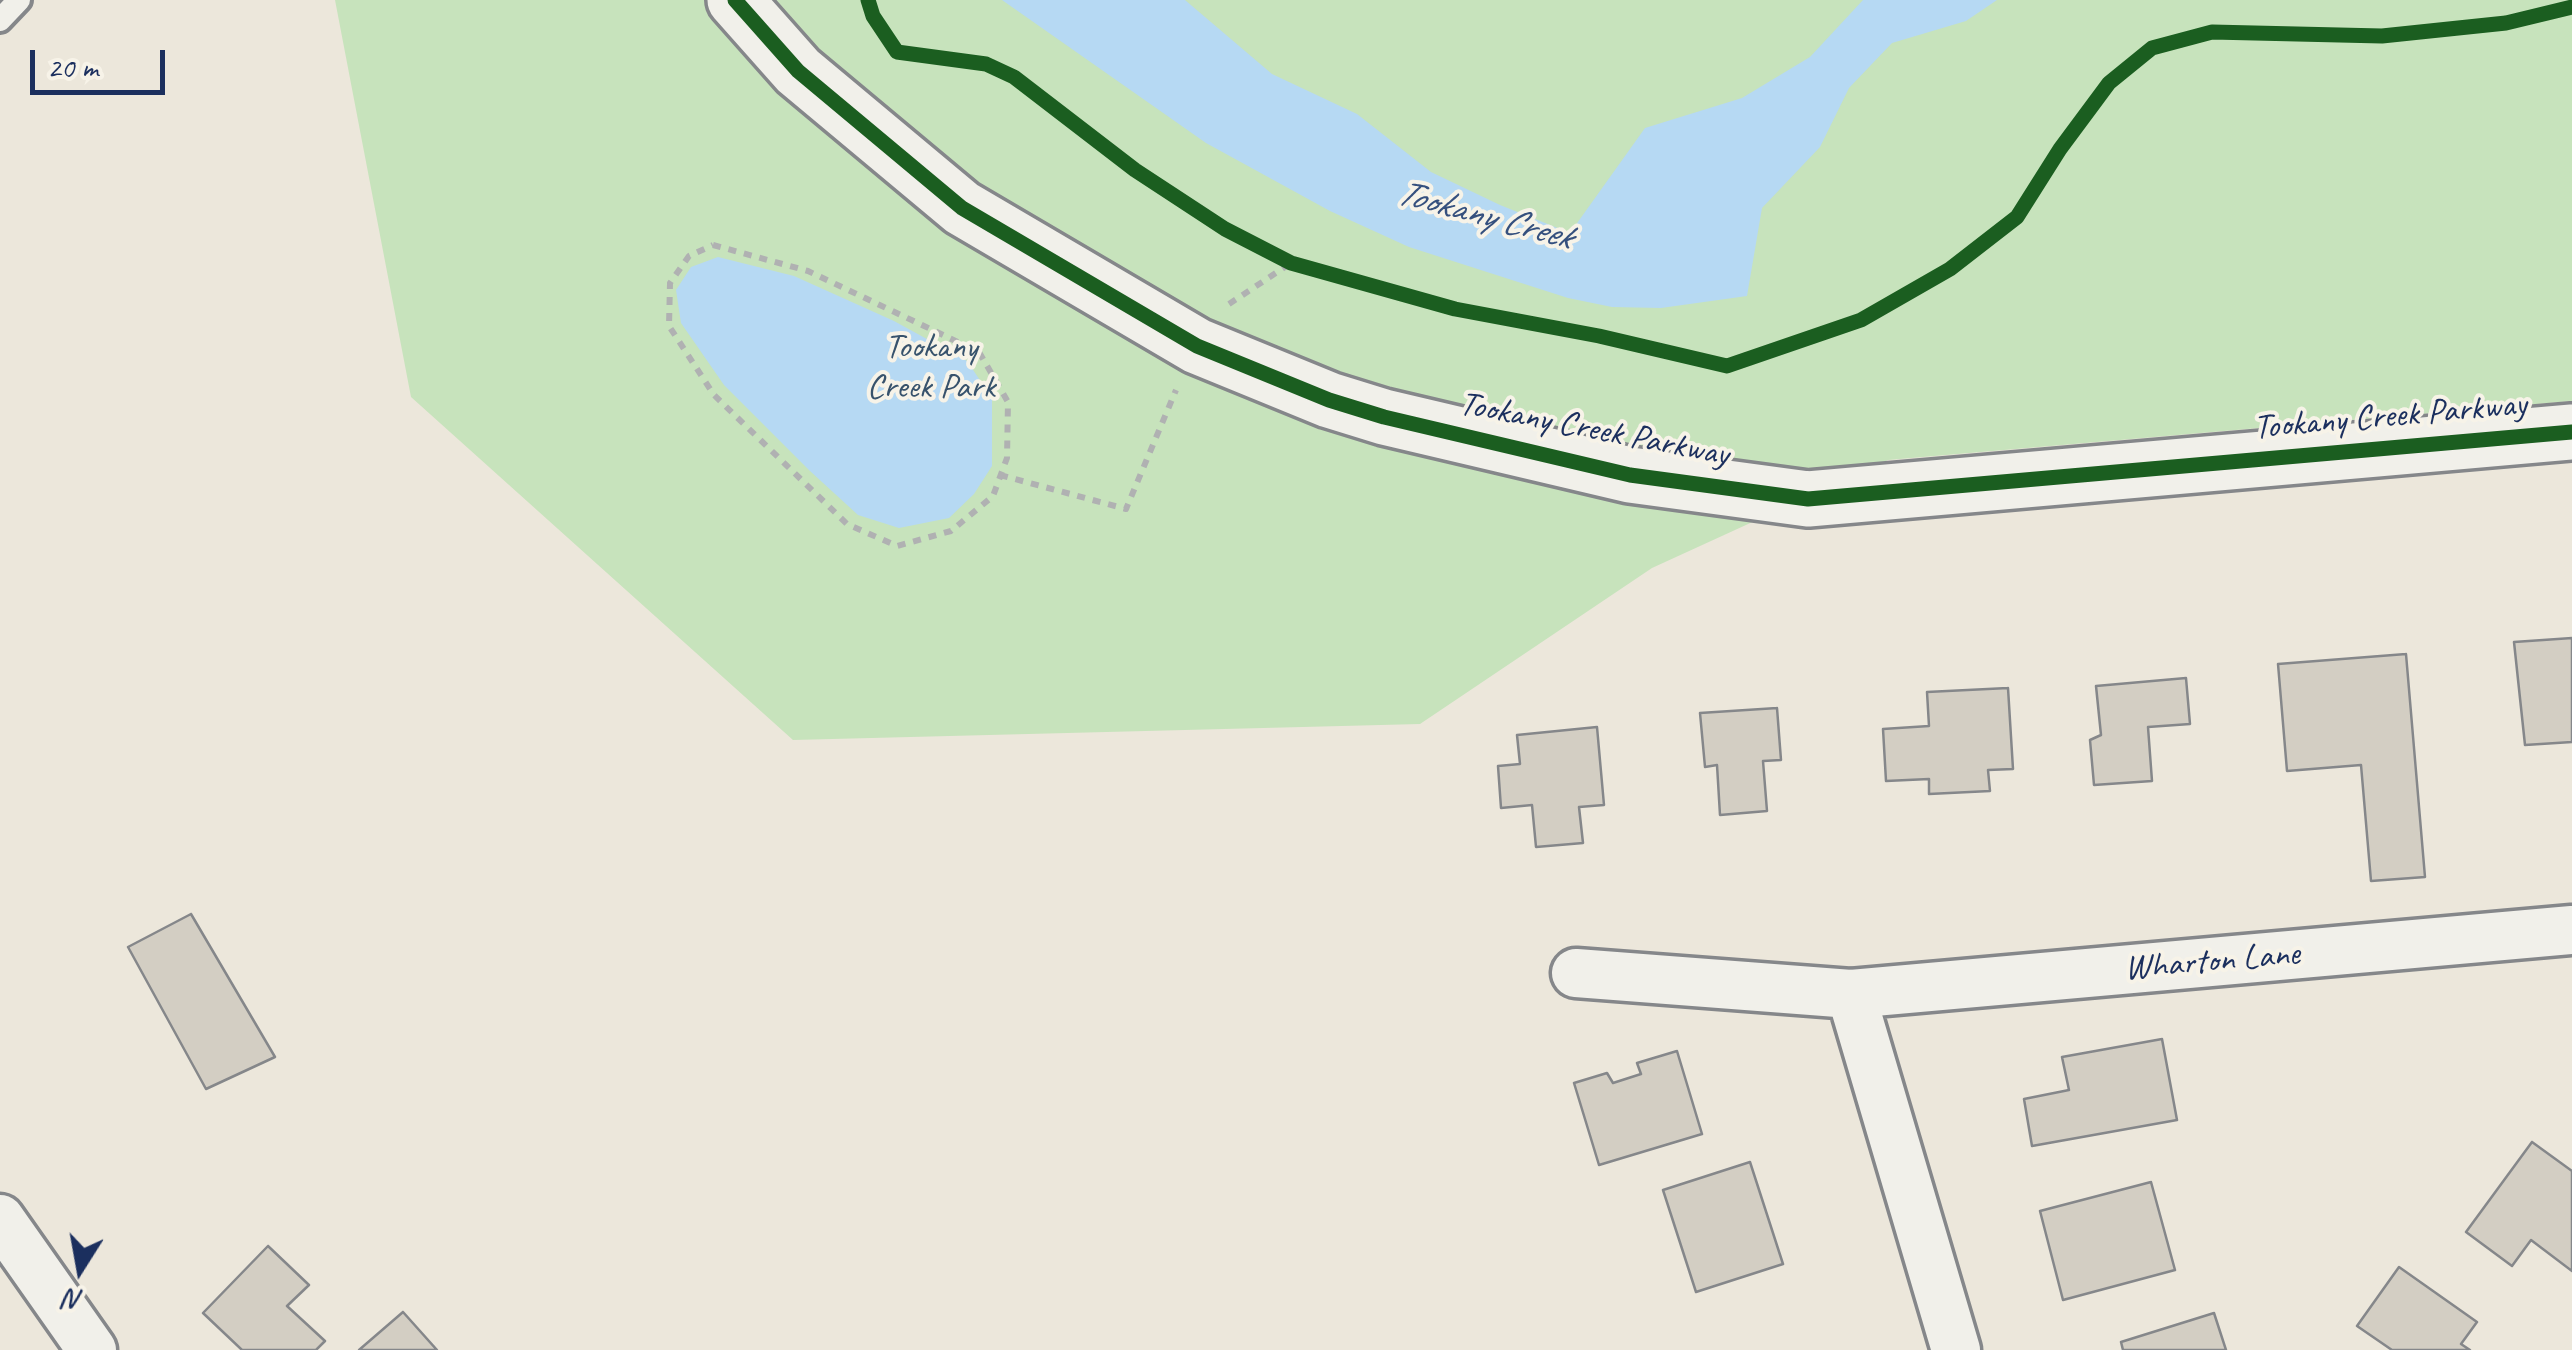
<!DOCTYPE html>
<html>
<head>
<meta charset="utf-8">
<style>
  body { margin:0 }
  #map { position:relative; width:2572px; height:1350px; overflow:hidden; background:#ece7db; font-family:Caveat,sans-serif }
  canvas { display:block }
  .north { position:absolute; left:30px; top:1220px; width:100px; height:100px; -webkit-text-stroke:8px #f7f3e8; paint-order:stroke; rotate:191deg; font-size:28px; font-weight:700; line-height:40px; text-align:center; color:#1b2f5e }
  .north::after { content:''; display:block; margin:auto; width:35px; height:45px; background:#1b2f5e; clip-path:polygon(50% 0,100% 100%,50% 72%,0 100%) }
  .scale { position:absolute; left:30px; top:50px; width:135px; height:45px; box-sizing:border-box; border:5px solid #1b2f5e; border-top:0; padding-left:12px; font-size:30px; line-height:35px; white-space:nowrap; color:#1b2f5e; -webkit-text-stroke:8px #f7f3e8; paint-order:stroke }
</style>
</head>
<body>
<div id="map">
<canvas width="2572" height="1350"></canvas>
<div class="north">N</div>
<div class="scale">20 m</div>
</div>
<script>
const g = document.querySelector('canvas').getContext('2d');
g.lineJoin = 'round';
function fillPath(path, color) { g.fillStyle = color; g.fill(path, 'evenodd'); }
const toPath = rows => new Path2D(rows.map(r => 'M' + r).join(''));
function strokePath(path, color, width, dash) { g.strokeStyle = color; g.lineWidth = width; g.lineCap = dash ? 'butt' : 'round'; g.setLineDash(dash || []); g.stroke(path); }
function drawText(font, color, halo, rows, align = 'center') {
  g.font = font + ' Caveat,sans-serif'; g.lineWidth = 8; g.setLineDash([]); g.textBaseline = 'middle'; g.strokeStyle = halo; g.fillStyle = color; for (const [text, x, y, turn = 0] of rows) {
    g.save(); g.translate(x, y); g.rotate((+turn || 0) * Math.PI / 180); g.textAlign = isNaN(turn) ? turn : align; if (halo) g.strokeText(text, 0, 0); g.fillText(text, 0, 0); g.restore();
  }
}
fillPath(toPath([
  [335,0,2572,0,2572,401,1888,460,1652,568,1420,724,793,740,411,397]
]), '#c7e3bc');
fillPath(toPath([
  [1002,0,1185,0,1272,74,1357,114,1431,172,1500,205,1570,233,1645,128,1742,98,1810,57,1863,0,1997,0,1966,21,1892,43,1849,88,1820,147,1762,208,1747,296,1661,308,1612,307,1568,298,1409,247,1330,211,1206,143],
  [718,257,794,276,894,321,967,361,992,398,992,466,974,494,949,518,899,528,858,515,810,471,724,385,681,323,676,290,691,267]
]), '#b6d9f3');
const building = toPath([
  [2572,638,2572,742,2525,745,2514,642,2572,638],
  [2406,654,2425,877,2371,881,2361,765,2287,771,2278,664,2406,654],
  [2186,678,2190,724,2148,727,2152,781,2094,785,2090,740,2101,735,2096,686,2186,678],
  [2008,688,2013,769,1988,770,1990,791,1929,794,1929,779,1886,781,1883,729,1929,726,1927,692,2008,688],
  [1777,708,1781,760,1763,761,1767,811,1720,815,1717,765,1705,767,1700,713,1777,708],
  [1597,727,1604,805,1579,807,1583,843,1536,847,1532,805,1501,808,1498,766,1520,764,1517,735,1597,727],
  [191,914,275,1057,206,1089,128,947,191,914],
  [2162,1039,2177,1120,2032,1146,2024,1099,2069,1090,2062,1057,2162,1039],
  [1677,1051,1702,1134,1599,1165,1574,1083,1607,1073,1613,1083,1641,1074,1637,1063,1677,1051],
  [2532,1142,2572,1171,2572,1271,2531,1240,2512,1266,2466,1232,2532,1142],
  [1750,1162,1783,1264,1696,1292,1663,1190,1750,1162],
  [2151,1182,2175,1270,2063,1300,2040,1211,2151,1182],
  [268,1246,309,1285,287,1306,325,1341,316,1350,242,1350,203,1313,268,1246],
  [2399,1267,2477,1322,2461,1344,2470,1350,2392,1350,2357,1326,2399,1267],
  [403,1312,437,1350,359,1350,403,1312],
  [2214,1313,2226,1350,2123,1350,2121,1342,2214,1313]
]);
fillPath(building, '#d3cec3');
strokePath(building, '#85878a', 2.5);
const lane = toPath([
  [0,20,19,0]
]);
const street = toPath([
  [1576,973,1851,994,2572,930],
  [1851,994,1956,1350],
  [0,1219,92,1350]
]);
const secondary = toPath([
  [735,0,798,71,962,208,1197,346,1329,400,1384,417,1630,475,1808,499,2572,432]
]);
strokePath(lane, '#85878a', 30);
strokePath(street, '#85878a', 55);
strokePath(secondary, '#85878a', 62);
strokePath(toPath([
  [713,245,808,271,979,352,1008,402,1007,458,993,496,951,531,897,546,847,524,714,395,669,326,670,283,689,256,713,245],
  [1229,304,1291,263],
  [1000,475,1126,509,1176,390]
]), '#b0b1b2', 6, [8, 8]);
strokePath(lane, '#f1f0ea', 22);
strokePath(street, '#f1f0ea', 48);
strokePath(secondary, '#f1f0ea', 55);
strokePath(toPath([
  [735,0,798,71,962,208,1197,346,1329,400,1384,417,1630,475,1808,499,2572,432],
  [868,0,873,16,897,52,986,64,1014,77,1135,170,1225,229,1291,263,1455,309,1599,336,1727,366,1861,320,1950,269,2017,217,2060,149,2109,83,2152,48,2212,32,2382,36,2506,23,2572,7]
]), '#1b5e20', 15);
drawText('35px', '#37526c', '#f7f3e8', [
  ["Tookany",931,348],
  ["Creek Park",931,388]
]);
drawText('35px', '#1b2f5e', '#f7f3e8', [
  ["Tookany Creek Parkway",2390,417,-5],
  ["Tookany Creek Parkway",1594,430,11],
  ["Wharton Lane",2212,962,-5]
]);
drawText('italic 38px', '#35507e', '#f7f3e8', [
  ["Tookany Creek",1484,216,15]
]);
</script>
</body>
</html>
